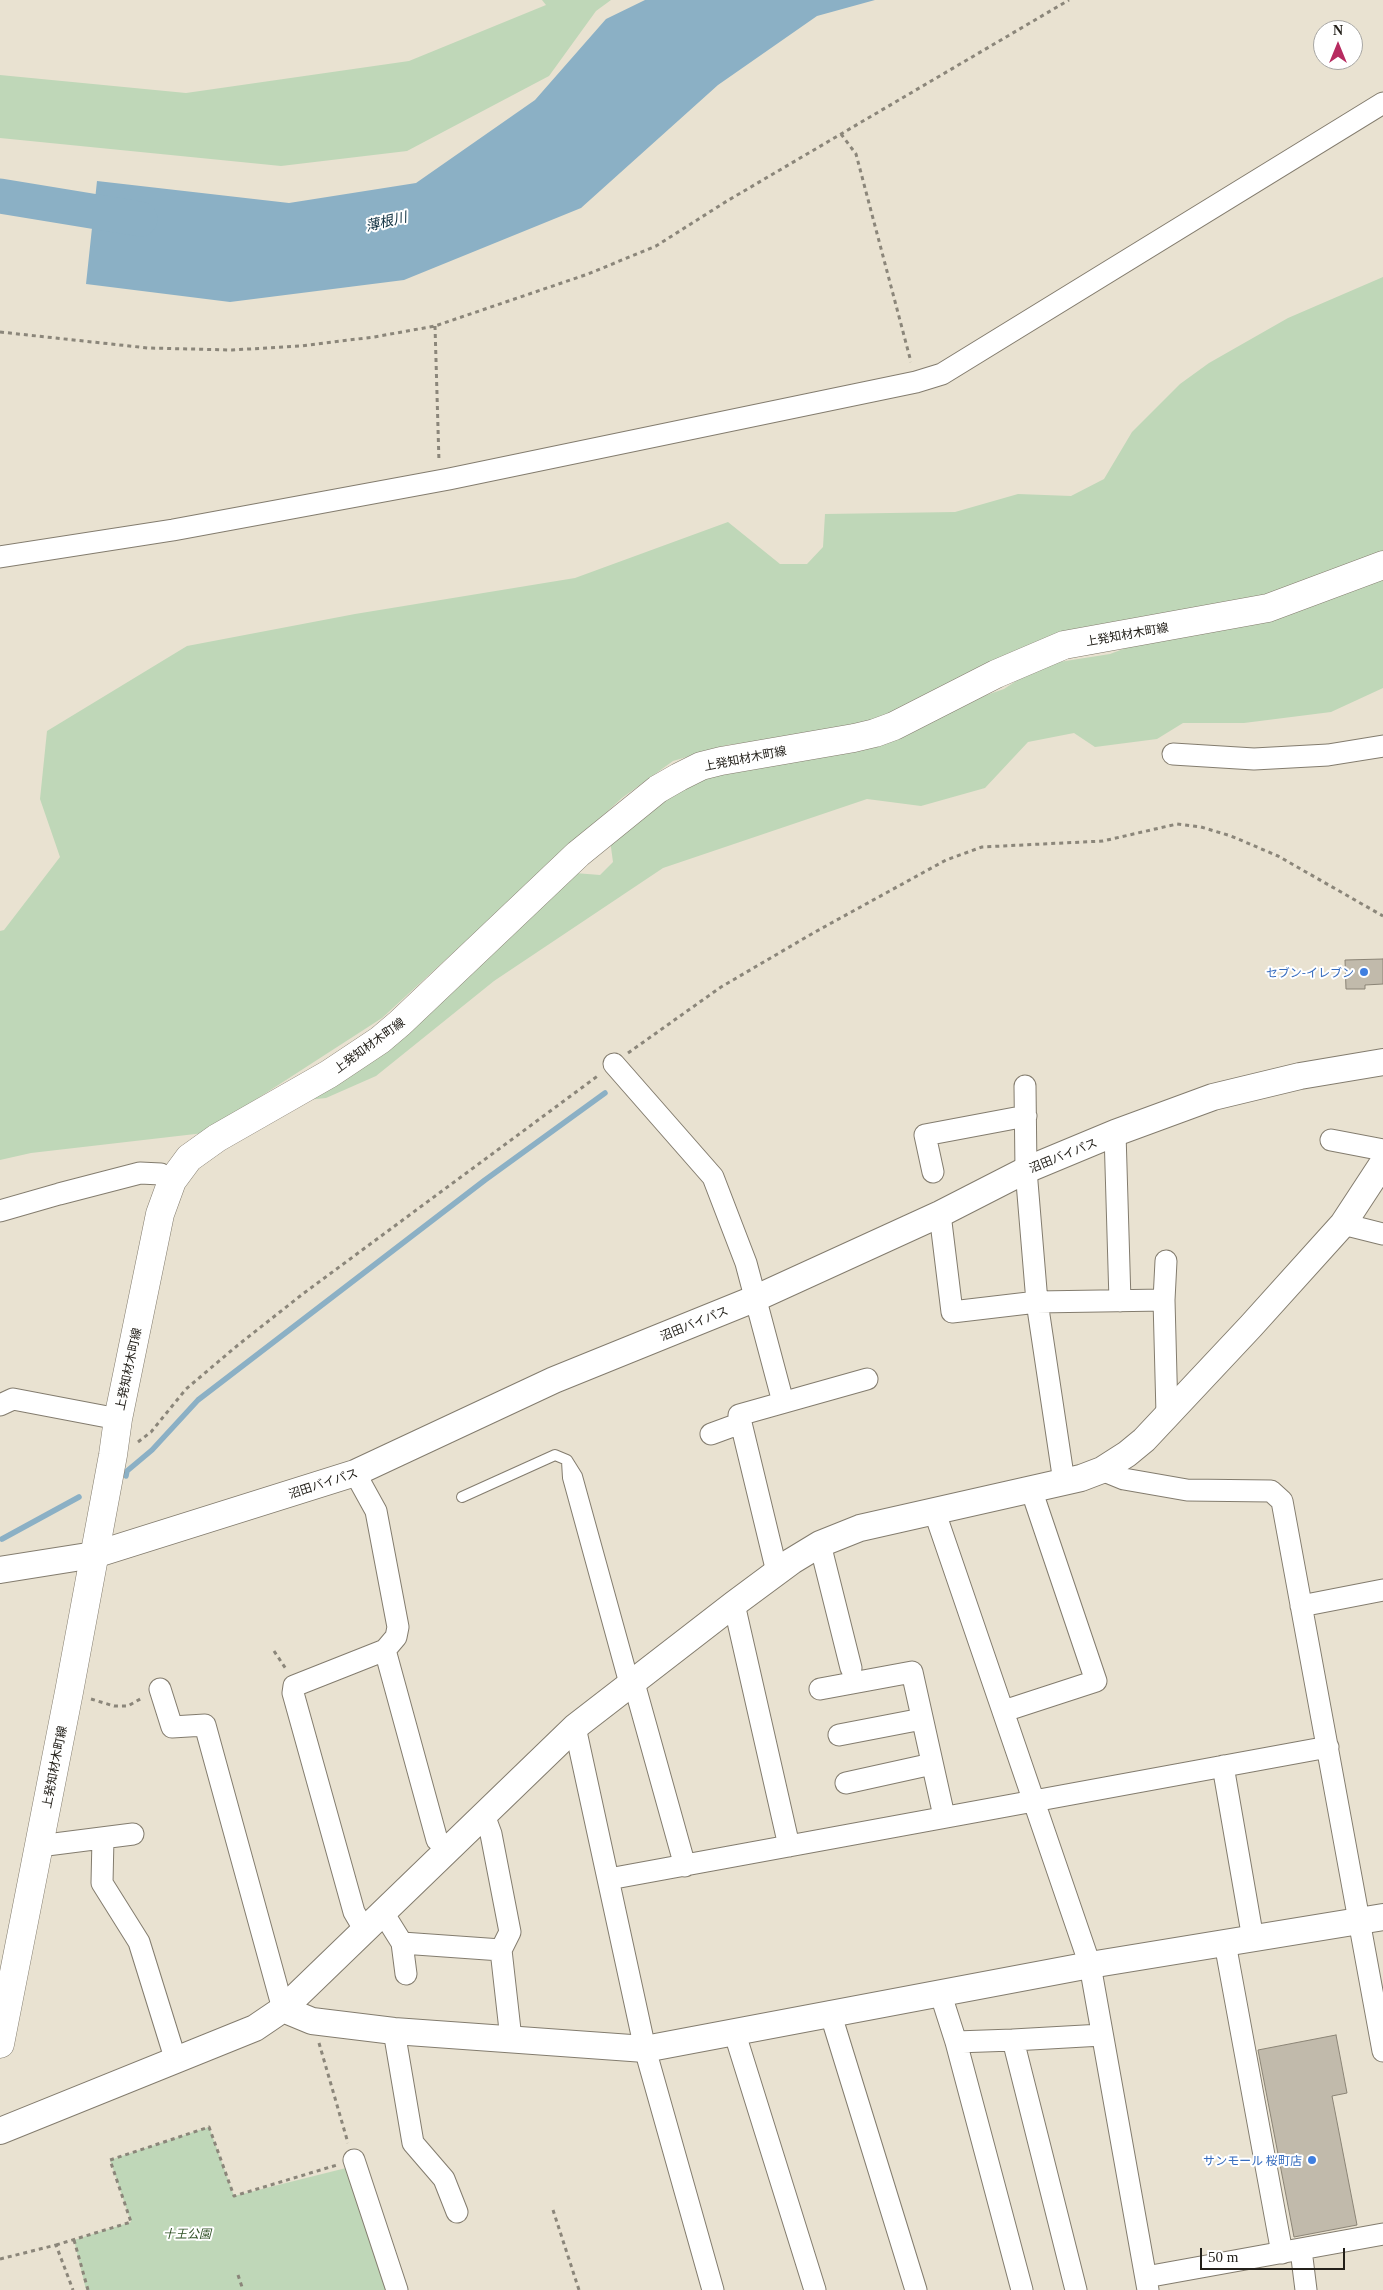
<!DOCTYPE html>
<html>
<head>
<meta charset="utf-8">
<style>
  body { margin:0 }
  #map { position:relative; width:1383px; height:2290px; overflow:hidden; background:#e9e2d1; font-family:Georgia,serif }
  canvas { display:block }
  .north { position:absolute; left:1313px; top:20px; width:50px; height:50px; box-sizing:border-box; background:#fff; border:1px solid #a7a6a3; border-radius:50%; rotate:0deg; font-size:14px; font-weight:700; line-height:20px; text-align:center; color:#23201a }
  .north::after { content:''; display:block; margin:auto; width:18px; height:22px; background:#b72b60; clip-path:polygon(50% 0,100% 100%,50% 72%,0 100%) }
  .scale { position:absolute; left:1200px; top:2248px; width:145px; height:22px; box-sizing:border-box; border:2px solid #23201a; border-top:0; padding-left:6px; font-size:15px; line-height:18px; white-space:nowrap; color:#23201a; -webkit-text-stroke:4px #fff; paint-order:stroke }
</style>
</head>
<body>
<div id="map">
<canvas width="1383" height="2290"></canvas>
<div class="north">N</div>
<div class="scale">50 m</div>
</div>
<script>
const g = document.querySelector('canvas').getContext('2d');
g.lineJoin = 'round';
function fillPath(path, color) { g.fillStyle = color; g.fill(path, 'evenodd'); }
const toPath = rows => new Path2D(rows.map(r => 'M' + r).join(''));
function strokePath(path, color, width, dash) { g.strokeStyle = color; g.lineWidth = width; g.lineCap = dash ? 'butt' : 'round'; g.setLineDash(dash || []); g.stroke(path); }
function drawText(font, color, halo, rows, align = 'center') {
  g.font = font + ' Georgia,"Noto Sans JP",serif'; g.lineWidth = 4; g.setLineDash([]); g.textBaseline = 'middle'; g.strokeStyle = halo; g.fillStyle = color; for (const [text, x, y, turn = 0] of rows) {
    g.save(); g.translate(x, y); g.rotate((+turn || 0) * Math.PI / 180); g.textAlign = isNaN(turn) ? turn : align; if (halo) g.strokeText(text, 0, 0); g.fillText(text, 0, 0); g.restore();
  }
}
fillPath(toPath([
  [542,0,611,0,596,11,549,76,407,151,281,166,0,138,0,75,186,93,409,61,546,5],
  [1383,277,1383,554,1261,598,910,705,868,722,827,733,727,745,673,761,622,798,382,1018,204,1133,31,1153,0,1160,0,931,4,930,60,857,40,799,47,731,187,646,355,614,575,578,728,522,780,564,807,564,823,547,825,514,955,512,1018,494,1071,496,1104,479,1132,432,1180,384,1209,363,1288,318],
  [1383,573,1383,688,1331,712,1244,723,1183,723,1157,739,1095,747,1074,733,1028,742,985,788,921,806,867,799,663,868,494,981,376,1076,326,1098,307,1100,575,873,600,875,613,862,610,840,640,813,716,771,957,705,1004,689,1040,665,1110,654,1155,637],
  [209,2127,234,2196,350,2167,391,2290,86,2290,74,2240,131,2222,110,2160]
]), '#bfd7b8');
fillPath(toPath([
  [645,0,875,0,817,16,718,85,581,208,404,280,230,302,86,284,97,181,289,203,416,183,535,100,606,19]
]), '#8bb0c5');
strokePath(toPath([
  [126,1476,127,1471,152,1450,198,1400,485,1180,605,1093],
  [2,1539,79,1497]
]), '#8bb0c5', 5.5);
strokePath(toPath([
  [0,196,140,219]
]), '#8bb0c5', 35);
const building = toPath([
  [1383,959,1383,984,1365,985,1365,989,1346,989,1345,960,1383,959],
  [1336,2035,1347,2093,1332,2096,1357,2225,1294,2237,1258,2050,1336,2035]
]);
fillPath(building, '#c1baab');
strokePath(building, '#8b8476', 1);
const service = toPath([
  [567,1461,568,1478,625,1686],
  [462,1497,555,1455,567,1460,577,1476,633,1679]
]);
const minor = toPath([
  [0,557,173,530,449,479,916,382,942,374,1383,103],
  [1173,754,1254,759,1328,755,1383,746],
  [614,1064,713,1177,746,1263,783,1402],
  [1025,1086,1026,1170,1037,1302,1064,1482],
  [1115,1133,1120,1301],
  [1331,1140,1383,1150],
  [933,1172,925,1135,1026,1116],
  [0,1211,59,1194,140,1173,161,1174,172,1181],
  [940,1214,952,1312,1037,1302,1164,1300],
  [1343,1224,1383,1234],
  [1166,1261,1164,1300,1167,1414],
  [0,1405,13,1399,118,1419],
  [741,1423,777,1572],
  [711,1434,741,1423,739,1415,867,1379],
  [1102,1470,1124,1479,1187,1490,1271,1491,1282,1501,1383,2051],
  [355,1473,376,1511,398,1627,396,1637,385,1650,294,1686,293,1693,354,1912,364,1929],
  [935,1513,1090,1965,1148,2290],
  [820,1544,851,1668],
  [734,1604,789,1846],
  [1301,1606,1383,1590],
  [385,1650,437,1840,449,1848],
  [634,1683,685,1866],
  [160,1689,172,1727,205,1725,283,2009],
  [820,1689,912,1672,944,1816],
  [1004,1711,1096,1681,1031,1489],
  [575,1727,645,2049,713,2290],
  [839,1735,922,1719],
  [1223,1766,1253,1939],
  [846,1783,932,1764],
  [484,1815,491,1834,510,1932,501,1950],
  [103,1838,102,1883,139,1942,176,2061],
  [39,1846,133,1834],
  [609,1879,1328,1747],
  [382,1911,402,1943,406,1974],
  [402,1943,501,1950,511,2039],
  [1225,1943,1282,2253],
  [940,1992,956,2042,1022,2290],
  [830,2012,916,2290],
  [394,2031,413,2143,444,2179,457,2212],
  [734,2031,815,2290],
  [1013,2040,1102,2035],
  [956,2042,1013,2040,1076,2290],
  [354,2160,397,2290],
  [1301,2250,1306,2290],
  [1146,2277,1383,2234]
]);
const tertiary = toPath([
  [0,1570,94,1555,355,1473,554,1380,754,1299,940,1214,1026,1170,1115,1133,1213,1097,1300,1076,1383,1062],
  [283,2009,575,1727,734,1604,792,1561,820,1544,860,1528,1081,1478,1102,1470,1127,1454,1144,1440,1251,1326,1343,1224,1383,1163],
  [0,2131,255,2028,283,2009,312,2021,394,2031,645,2049,1090,1965,1383,1917]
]);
const secondary = toPath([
  [0,2044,69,1692,113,1455,118,1419,160,1214,172,1181,189,1158,217,1138,329,1074,380,1040,400,1023,578,854,658,789,679,777,701,766,721,761,854,738,875,733,894,726,996,674,1064,645,1268,608,1383,565]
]);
strokePath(service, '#837c6e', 12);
strokePath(minor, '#837c6e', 23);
strokePath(tertiary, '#837c6e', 28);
strokePath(secondary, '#837c6e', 29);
strokePath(toPath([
  [841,134,856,154,911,362],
  [435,326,439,462],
  [0,332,148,348,232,350,300,346,374,337,435,326,588,274,656,246,727,201,1069,0],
  [628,1053,721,987,815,932,946,860,982,847,1103,841,1177,824,1201,827,1231,836,1278,856,1383,916],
  [138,1442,151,1432,186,1389,238,1345,304,1293,599,1075],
  [274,1651,286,1669],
  [91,1699,114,1706,128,1706,142,1698],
  [319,2043,348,2143],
  [553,2210,579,2290],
  [74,2240,88,2290],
  [56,2245,131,2222,110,2160,209,2127,234,2196,337,2165],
  [0,2259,56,2245,73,2290],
  [238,2275,243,2290]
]), '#8b867a', 3, [4, 4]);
strokePath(service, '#fff', 10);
strokePath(minor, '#fff', 21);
strokePath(tertiary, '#fff', 26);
strokePath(secondary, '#fff', 28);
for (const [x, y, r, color] of [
  [1364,972,5,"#3f7fe0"],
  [1312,2160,5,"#3f7fe0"]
]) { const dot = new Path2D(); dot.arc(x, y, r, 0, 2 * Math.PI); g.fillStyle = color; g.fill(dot); strokePath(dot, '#fff', 2); }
drawText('12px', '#23201a', '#fff', [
  ["上発知材木町線",1127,634,-10],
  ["上発知材木町線",745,758,-11],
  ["上発知材木町線",369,1045,-36],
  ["沼田バイパス",1063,1155,-22],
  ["沼田バイパス",694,1323,-22],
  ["上発知材木町線",128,1369,-78],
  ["沼田バイパス",323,1483,-18],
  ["上発知材木町線",54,1767,-79]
]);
drawText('12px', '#366cbe', '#fff', [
  ["セブン-イレブン",1354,972],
  ["サンモール 桜町店",1302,2160]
], 'right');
drawText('italic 12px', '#2f5125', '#fff', [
  ["十王公園",187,2233]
]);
drawText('italic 14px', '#0e2f3f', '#fff', [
  ["薄根川",386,221,-13]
]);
</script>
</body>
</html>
